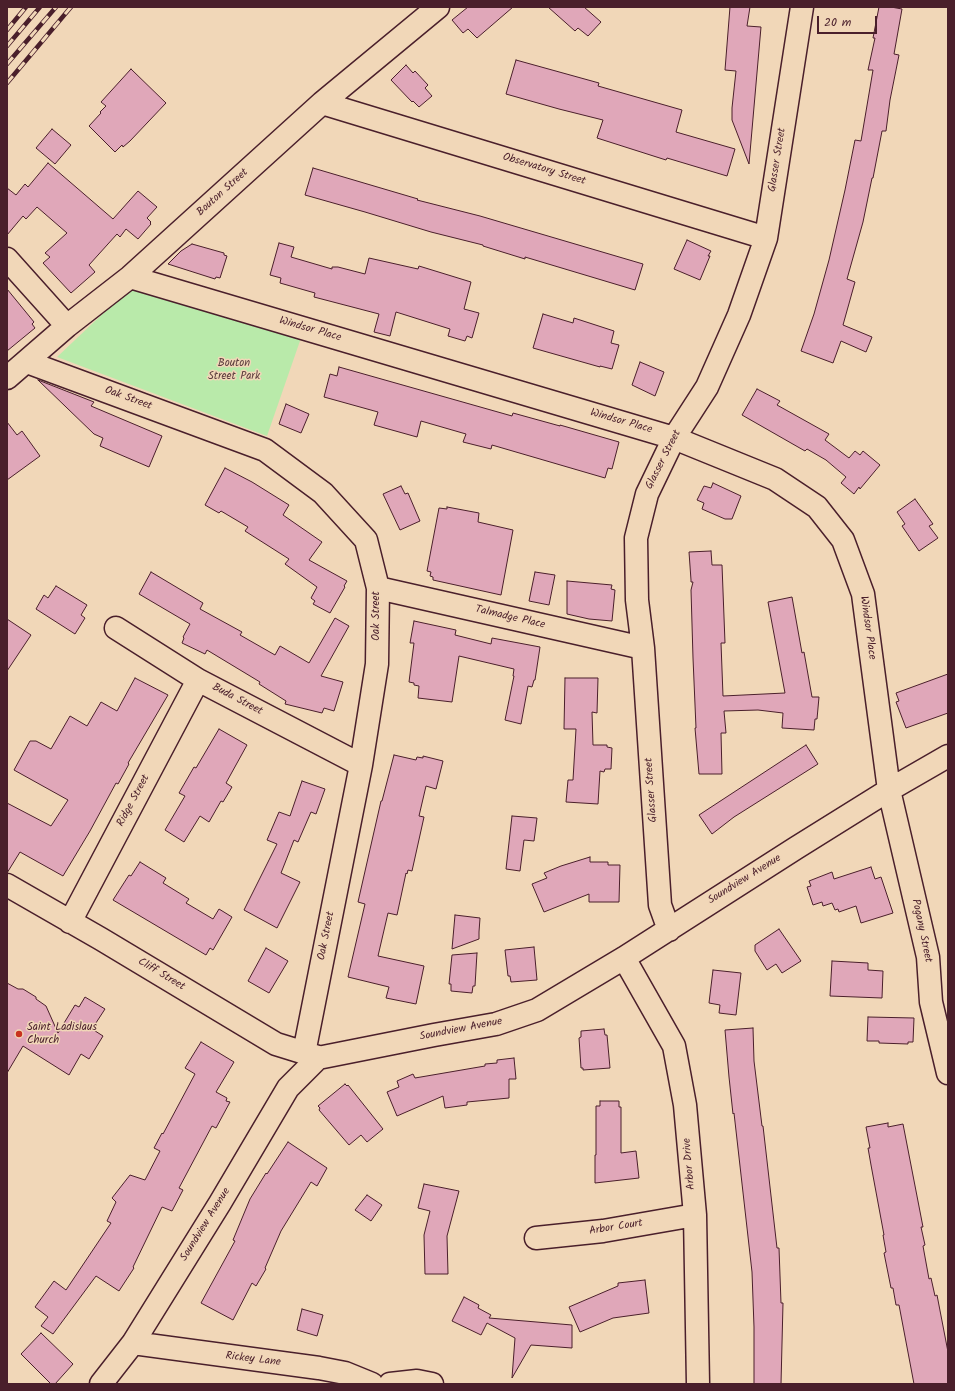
<!DOCTYPE html>
<html>
<head>
<meta charset="utf-8">
<style>
  body { margin:0 }
  #map { position:relative; width:955px; height:1391px; overflow:hidden; background:#f1d7b8; font-family:Kalam,sans-serif }
  canvas { display:block }
  .frame { position:absolute; inset:0; border:8px solid #4a1f2b; pointer-events:none }
  .scale { position:absolute; left:817px; top:16px; width:60px; height:18px; box-sizing:border-box; border:2px solid #4a1f2b; border-top:0; padding-left:5px; font-size:12px; line-height:14px; white-space:nowrap; color:#4a1f2b; -webkit-text-stroke:3px #f1d7b8; paint-order:stroke }
</style>
</head>
<body>
<div id="map">
<canvas width="955" height="1391"></canvas>
<div class="frame"></div>
<div class="scale">20 m</div>
</div>
<script>
const g = document.querySelector('canvas').getContext('2d');
g.lineJoin = 'round';
function fillPath(path, color) { g.fillStyle = color; g.fill(path, 'evenodd'); }
const toPath = rows => new Path2D(rows.map(r => 'M' + r).join(''));
function strokePath(path, color, width, dash) { g.strokeStyle = color; g.lineWidth = width; g.lineCap = dash ? 'butt' : 'round'; g.setLineDash(dash || []); g.stroke(path); }
function drawText(font, color, halo, rows, align = 'center') {
  g.font = font + ' Kalam,sans-serif'; g.lineWidth = 3; g.setLineDash([]); g.textBaseline = 'middle'; g.strokeStyle = halo; g.fillStyle = color; for (const [text, x, y, turn = 0] of rows) {
    g.save(); g.translate(x, y); g.rotate((+turn || 0) * Math.PI / 180); g.textAlign = isNaN(turn) ? turn : align; if (halo) g.strokeText(text, 0, 0); g.fillText(text, 0, 0); g.restore();
  }
}
fillPath(toPath([
  [131,287,301,338,267,436,57,357]
]), '#b9eaaa');
const building = toPath([
  [468,7,513,7,477,38,468,29,463,33,452,20,468,7],
  [548,7,584,7,601,22,588,36,578,28,575,31,548,7],
  [730,7,750,7,747,26,761,27,749,164,732,120,732,108,736,71,725,70,730,7],
  [879,7,891,7,902,9,894,54,899,55,890,100,886,131,882,131,873,178,872,178,863,222,847,279,855,282,843,325,872,337,866,352,841,341,833,363,801,351,814,314,829,260,845,190,855,140,861,141,873,70,868,70,875,38,873,38,879,7],
  [516,60,599,83,598,86,682,110,676,132,735,149,727,176,667,158,666,160,597,138,603,120,559,109,506,94,516,60],
  [406,65,413,73,415,71,428,85,425,88,432,96,419,107,413,101,412,102,391,80,406,65],
  [131,69,166,103,130,141,123,147,122,145,115,152,89,126,101,113,100,112,106,106,101,102,131,69],
  [52,129,71,145,55,164,36,148,52,129],
  [48,163,113,219,138,191,157,207,147,218,151,222,150,223,151,224,138,239,126,229,120,237,117,234,89,265,95,272,71,293,43,263,50,257,45,253,67,233,37,207,26,219,23,216,7,235,7,188,16,195,25,184,28,187,48,163],
  [313,168,418,199,417,200,480,216,643,264,635,290,525,257,525,259,483,246,483,245,431,232,365,212,305,195,313,168],
  [687,240,711,251,708,256,710,256,700,280,674,269,687,240],
  [279,243,294,247,291,257,332,269,332,267,338,267,365,274,369,258,418,269,419,266,471,282,464,309,479,313,472,338,467,336,465,341,448,336,450,329,396,312,390,336,374,332,379,314,314,297,315,293,280,283,281,278,270,275,279,243],
  [192,244,224,253,224,255,227,256,220,278,216,277,215,279,168,264,181,251,192,244],
  [7,289,34,322,32,324,35,328,7,351,7,289],
  [543,314,573,323,574,318,614,331,611,343,619,345,612,369,600,366,600,367,533,348,543,314],
  [640,362,664,372,655,396,632,385,640,362],
  [339,367,512,416,513,413,560,426,560,425,619,442,612,469,608,468,605,478,492,445,491,449,463,442,466,434,421,421,417,437,374,425,378,412,324,397,330,374,337,376,339,367],
  [38,380,94,402,91,406,162,436,149,467,100,446,103,438,94,434,38,380],
  [757,389,780,401,777,405,829,434,825,440,849,458,855,451,860,455,863,451,880,465,860,489,859,487,854,494,841,483,846,477,826,460,807,449,805,451,742,415,757,389],
  [286,404,309,414,301,433,279,424,286,404],
  [7,422,17,435,22,431,40,456,7,480,7,422],
  [225,468,252,482,289,505,283,515,322,542,309,560,347,581,344,586,345,587,330,613,313,604,315,601,311,598,317,587,285,564,289,559,245,531,248,527,221,511,219,513,205,505,225,468],
  [713,483,741,496,732,519,725,519,702,509,704,503,697,500,704,486,711,488,713,483],
  [401,486,405,494,408,493,420,521,400,530,383,494,401,486],
  [915,499,933,524,929,526,938,538,919,551,902,526,905,524,897,512,915,499],
  [447,507,479,513,478,522,513,530,501,595,433,580,433,577,430,576,431,572,427,571,439,508,447,509,447,507],
  [711,551,712,565,722,565,725,643,721,643,723,696,785,693,768,602,792,597,802,653,804,652,812,697,819,697,817,719,815,719,814,730,782,728,783,713,758,710,724,711,726,733,721,733,722,774,699,774,695,728,696,728,693,658,691,590,693,582,691,582,691,580,689,552,711,551],
  [151,572,203,603,200,609,242,632,240,635,275,655,280,646,309,663,335,618,349,626,321,676,343,682,334,711,324,708,322,713,285,704,286,701,259,684,260,682,207,650,205,654,182,643,184,638,183,637,190,624,139,594,151,572],
  [535,572,555,575,549,605,529,601,535,572],
  [567,581,612,585,611,589,615,590,612,621,589,619,567,614,567,581],
  [56,586,87,605,81,615,85,618,75,634,36,609,44,595,48,598,56,586],
  [7,619,31,635,7,671,7,619],
  [414,621,456,630,455,635,491,644,492,638,540,647,535,680,534,680,532,687,528,686,521,724,505,720,514,676,513,676,514,669,459,656,452,702,418,698,419,686,414,685,414,683,409,682,414,643,410,643,414,621],
  [948,674,948,713,906,728,896,702,899,701,896,693,948,674],
  [135,678,168,695,128,763,129,764,118,784,116,783,90,831,63,876,20,852,7,873,7,803,51,826,68,800,14,770,30,741,36,741,51,749,70,716,87,726,101,702,117,711,135,678],
  [565,678,598,678,597,713,592,712,593,745,607,745,607,747,612,748,611,769,605,769,604,772,600,771,598,804,566,802,568,780,573,780,576,729,564,729,565,678],
  [219,729,247,745,226,783,232,787,223,802,221,801,209,822,200,816,184,842,165,830,185,796,179,793,194,767,196,768,219,729],
  [806,745,818,764,734,817,712,834,699,815,806,745],
  [394,755,416,760,417,757,423,758,423,756,443,761,436,789,426,786,419,816,424,817,412,871,408,870,407,874,406,873,397,915,388,913,378,956,424,966,416,1004,386,998,389,987,348,977,365,904,358,902,381,801,382,801,394,755],
  [302,781,325,789,316,814,311,812,298,842,294,840,281,873,300,882,277,928,244,910,277,844,267,840,279,812,290,816,302,781],
  [512,816,537,818,534,841,524,840,520,871,506,869,512,816],
  [590,857,590,862,608,862,608,865,620,865,619,902,589,902,589,894,544,912,532,884,547,878,544,873,561,866,590,857],
  [140,862,166,878,163,883,189,899,186,903,213,919,219,909,232,917,213,950,210,948,206,955,113,900,129,875,131,876,140,862],
  [871,867,875,879,881,877,893,913,861,923,856,906,839,912,838,909,835,910,832,903,823,906,822,902,813,905,807,887,811,886,809,881,832,872,834,879,871,867],
  [455,915,480,918,479,932,479,939,452,949,455,915],
  [779,929,801,961,782,973,776,964,767,970,755,951,755,945,779,929],
  [534,947,537,980,511,982,510,976,508,976,505,950,534,947],
  [266,948,288,961,269,993,248,981,266,948],
  [477,953,475,986,473,986,472,993,451,991,451,984,449,984,452,955,477,953],
  [832,961,868,963,868,970,883,971,882,998,830,996,832,961],
  [713,970,741,973,736,1015,719,1013,720,1005,709,1003,713,970],
  [7,983,18,989,23,989,36,997,36,999,46,1006,58,1033,75,1005,79,1007,85,997,105,1009,92,1029,103,1036,89,1059,81,1054,69,1075,23,1046,7,1073,7,983],
  [868,1017,914,1018,913,1042,908,1042,908,1044,879,1043,879,1041,867,1041,868,1017],
  [753,1028,754,1061,762,1126,763,1126,777,1248,779,1248,781,1303,783,1303,781,1384,754,1384,754,1327,752,1272,734,1113,733,1114,729,1077,725,1030,753,1028],
  [604,1029,605,1035,607,1035,610,1068,583,1070,583,1068,581,1068,579,1038,581,1037,581,1031,604,1029],
  [201,1042,234,1062,216,1092,227,1098,226,1101,230,1102,216,1128,212,1126,179,1188,183,1190,172,1211,162,1207,133,1267,134,1268,119,1291,96,1276,53,1334,41,1326,48,1317,35,1307,54,1281,66,1290,111,1223,107,1221,116,1202,112,1198,130,1175,145,1180,160,1151,154,1148,162,1133,163,1134,195,1074,185,1068,201,1042],
  [514,1058,516,1079,509,1079,509,1098,467,1102,467,1105,445,1108,443,1096,397,1116,387,1092,399,1087,397,1081,413,1074,415,1078,485,1066,485,1064,497,1063,497,1060,514,1058],
  [345,1084,347,1086,348,1085,383,1129,367,1142,361,1135,349,1145,319,1110,320,1108,318,1106,345,1084],
  [600,1101,619,1101,619,1107,621,1107,621,1153,636,1151,639,1178,595,1183,595,1155,596,1155,596,1106,600,1106,600,1101],
  [888,1123,888,1127,903,1124,923,1227,921,1227,925,1245,923,1246,929,1279,931,1278,935,1296,937,1295,948,1352,948,1384,914,1384,899,1305,896,1305,893,1288,891,1288,884,1253,886,1252,883,1235,884,1235,871,1165,868,1148,870,1148,866,1127,888,1123],
  [288,1142,327,1168,317,1186,311,1182,281,1231,265,1268,266,1269,256,1286,252,1283,233,1320,201,1303,235,1241,233,1240,250,1199,266,1173,267,1174,288,1142],
  [424,1184,459,1191,447,1236,448,1274,425,1274,424,1235,430,1211,418,1208,424,1184],
  [367,1195,382,1205,371,1221,355,1210,367,1195],
  [645,1280,649,1313,613,1318,580,1332,569,1307,618,1286,618,1283,645,1280],
  [464,1297,479,1305,478,1308,491,1315,489,1318,572,1325,572,1348,531,1345,512,1378,515,1338,487,1323,481,1335,452,1321,464,1297],
  [302,1309,323,1315,317,1336,297,1330,302,1309],
  [41,1333,73,1364,55,1384,51,1384,21,1354,41,1333]
]);
fillPath(building, '#e0a7b9');
strokePath(building, '#4a1f2b', 1);
const minor = toPath([
  [322,103,766,238],
  [7,259,67,326],
  [130,277,674,438,775,479,817,507,843,540,863,594,889,790,928,957,931,1002,948,1073],
  [27,362,265,450,323,493,366,540,378,588,377,664,361,765,304,1053],
  [7,378,67,326,130,277,322,103,438,7],
  [378,588,643,648],
  [116,628,198,680,361,765],
  [7,885,101,939,276,1044,318,1057],
  [70,922,198,680],
  [669,930,660,905,643,648,637,600,636,538,647,494,674,438,707,387,739,315,766,238,802,7],
  [624,958,674,1046,685,1105,695,1215,698,1384],
  [536,1238,603,1231,695,1215],
  [133,1343,319,1368,345,1373,372,1384],
  [101,1384,133,1343,220,1203,288,1088,318,1058,434,1035,496,1024,537,1010,624,958,796,848,889,790,948,756],
  [390,1384,417,1381,432,1384]
]);
strokePath(minor, '#4a1f2b', 25);
strokePath(minor, '#f1d7b8', 22);
const rail = toPath([
  [7,30,26,7],
  [7,46,40,7],
  [7,64,56,7],
  [7,83,71,7]
]);
strokePath(rail, '#4a1f2b', 4.5);
strokePath(rail, '#f1d7b8', 3, [9]);
for (const [x, y, r, color] of [
  [19,1034,4,"#c8321e"]
]) { const dot = new Path2D(); dot.arc(x, y, r, 0, 2 * Math.PI); g.fillStyle = color; g.fill(dot); strokePath(dot, '#f1d7b8', 1.5); }
drawText('11px', '#4a1f2b', '#f1d7b8', [
  ["Glasser Street",778,160,-81],
  ["Observatory Street",544,170,17],
  ["Bouton Street",223,193,-42],
  ["Windsor Place",310,330,16],
  ["Oak Street",128,399,20],
  ["Windsor Place",621,422,16],
  ["Glasser Street",664,460,-63],
  ["Oak Street",377,616,-90],
  ["Talmadge Place",510,618,13],
  ["Windsor Place",867,628,82],
  ["Buda Street",237,700,28],
  ["Glasser Street",652,790,-94],
  ["Ridge Street",134,801,-62],
  ["Soundview Avenue",745,880,-32],
  ["Pogany Street",921,931,78],
  ["Oak Street",327,936,-79],
  ["Cliff Street",161,975,31],
  ["Soundview Avenue",461,1030,-11],
  ["Arbor Drive",690,1164,-95],
  ["Soundview Avenue",206,1225,-58],
  ["Arbor Court",616,1228,-9],
  ["Rickey Lane",253,1360,7]
]);
drawText('11px', '#5b3d3e', '#f1d7b8', [
  ["Bouton",234,364],
  ["Street Park",234,377]
]);
drawText('11px', '#4a1f2b', '#f1d7b8', [
  ["Saint Ladislaus",27,1028],
  ["Church",27,1041]
], 'left');
</script>
</body>
</html>
